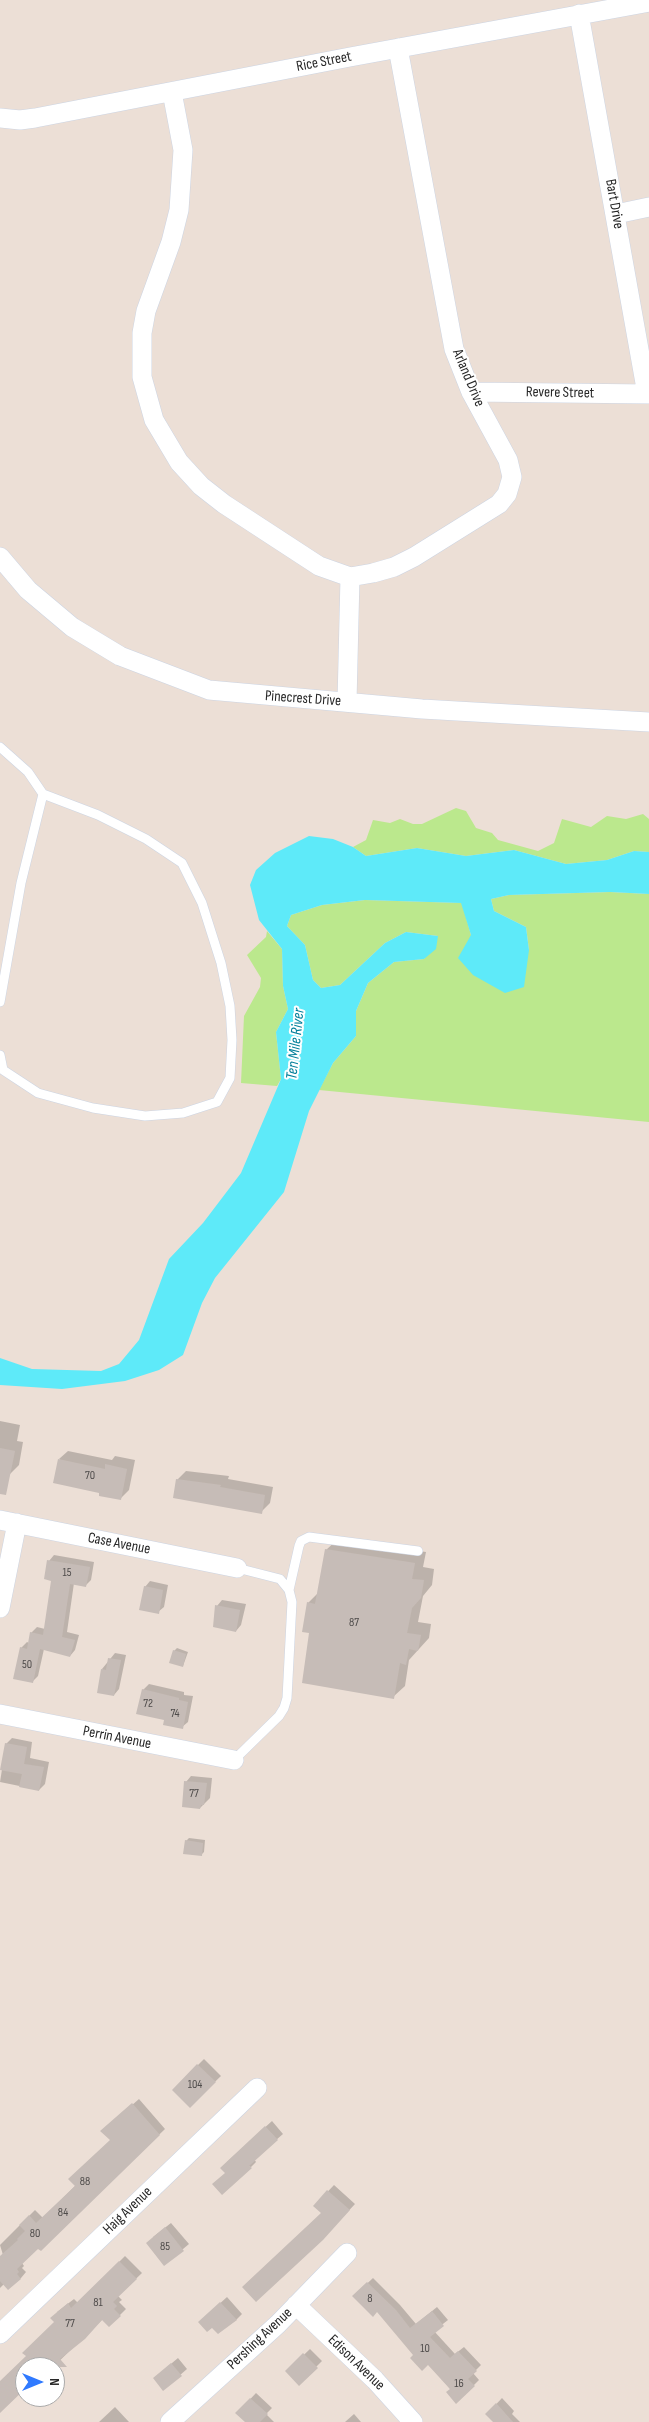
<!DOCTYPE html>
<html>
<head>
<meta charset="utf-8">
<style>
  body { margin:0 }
  #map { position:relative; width:649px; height:2422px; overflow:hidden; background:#ecdfd6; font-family:"Sofia Sans Condensed",sans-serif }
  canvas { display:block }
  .north { position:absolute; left:15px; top:2357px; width:50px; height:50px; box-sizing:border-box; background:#fff; border:1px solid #a9a9a9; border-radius:50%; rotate:90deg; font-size:14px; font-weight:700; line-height:20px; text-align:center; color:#272727 }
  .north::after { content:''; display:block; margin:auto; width:18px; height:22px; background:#307aff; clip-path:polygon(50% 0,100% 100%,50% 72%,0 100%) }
</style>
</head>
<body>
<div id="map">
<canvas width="649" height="2422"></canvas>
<div class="north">N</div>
</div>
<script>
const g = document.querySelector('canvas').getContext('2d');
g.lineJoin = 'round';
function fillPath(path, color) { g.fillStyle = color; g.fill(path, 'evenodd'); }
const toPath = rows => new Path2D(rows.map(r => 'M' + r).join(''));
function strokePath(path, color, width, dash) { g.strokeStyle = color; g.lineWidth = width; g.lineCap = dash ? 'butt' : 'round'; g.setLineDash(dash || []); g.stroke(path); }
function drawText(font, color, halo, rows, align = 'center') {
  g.font = font + ' "Sofia Sans Condensed",sans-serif'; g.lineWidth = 4; g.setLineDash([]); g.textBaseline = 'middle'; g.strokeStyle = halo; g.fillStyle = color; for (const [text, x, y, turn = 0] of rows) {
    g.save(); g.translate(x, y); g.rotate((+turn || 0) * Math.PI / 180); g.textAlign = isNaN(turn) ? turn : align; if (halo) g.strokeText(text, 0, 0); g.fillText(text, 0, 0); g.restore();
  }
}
fillPath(toPath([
  [456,808,466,811,476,828,492,833,498,840,538,851,554,843,562,819,591,827,607,816,626,819,643,814,649,819,649,852,634,851,607,860,566,864,514,850,466,856,417,848,366,856,353,847,366,840,373,820,390,823,400,819,413,824,422,824],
  [610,892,649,894,649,1122,319,1090,333,1063,356,1036,356,1011,368,983,394,962,424,959,438,936,406,932,385,943,340,985,321,988,313,980,305,945,287,926,291,915,322,905,365,900,462,903,471,935,529,950,526,927,494,911,491,899,509,895],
  [267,931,282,949,283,986,288,1009,276,1032,281,1079,277,1086,241,1083,244,1016,260,987,261,978,247,955,266,937]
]), '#bbe88d');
fillPath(toPath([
  [309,836,333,839,353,847,366,856,417,848,466,856,514,850,566,864,607,860,634,851,649,852,649,894,610,892,509,895,491,899,494,911,526,927,529,950,524,987,505,993,473,975,458,958,471,935,461,903,365,900,322,905,291,915,287,926,305,945,313,980,321,988,340,985,385,943,406,932,438,936,436,949,424,959,394,962,368,983,356,1011,356,1036,333,1063,309,1111,284,1192,215,1278,202,1303,183,1355,159,1370,125,1381,62,1389,0,1385,0,1358,32,1369,101,1371,119,1364,139,1340,169,1259,203,1223,241,1173,281,1079,276,1032,288,1009,283,986,282,949,259,920,250,885,256,870,275,853]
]), '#5eeaf9');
fillPath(toPath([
  [0,1421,20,1425,17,1441,23,1442,19,1465,10,1474,0,1472],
  [68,1451,112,1460,115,1456,135,1460,129,1490,120,1499,59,1459],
  [186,1471,229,1476,228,1479,273,1487,270,1503,261,1512,177,1480],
  [338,1539,426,1552,423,1567,434,1569,432,1585,423,1596,418,1622,431,1624,429,1638,409,1660,405,1686,393,1697,310,1632,308,1603,318,1593,326,1550],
  [54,1555,94,1562,91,1580,86,1585,74,1583,67,1632,79,1635,75,1650,70,1656,44,1649,38,1676,33,1681,21,1648,27,1642,29,1643,31,1633,37,1627,45,1629,53,1580,49,1561],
  [150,1581,168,1585,164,1607,158,1612,145,1587],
  [222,1600,246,1604,241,1625,236,1631,217,1606],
  [177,1648,188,1652,183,1666,174,1651],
  [115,1653,126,1655,119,1689,114,1695,102,1669],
  [149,1684,184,1692,184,1695,193,1696,188,1722,182,1727,166,1719,143,1690],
  [12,1738,32,1742,30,1758,49,1762,45,1784,39,1790,0,1782,6,1744],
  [191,1776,212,1778,210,1798,200,1808,186,1782],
  [189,1838,205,1840,204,1852,201,1855,186,1841],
  [204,2059,221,2076,190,2106,173,2090],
  [139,2099,165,2129,41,2250,38,2247,22,2263,24,2266,22,2268,26,2272,21,2278,8,2289,4,2284,0,2288,0,2257,3,2255,0,2245,35,2210,43,2218,76,2185,111,2140,108,2126],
  [272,2121,283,2134,254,2159,256,2162,251,2167,227,2162],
  [334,2185,355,2204,328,2233,323,2213,314,2206],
  [171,2223,189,2244,165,2264,153,2237],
  [125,2256,142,2273,118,2296,122,2300,119,2302,126,2309,109,2326,103,2319,53,2367,25,2367,25,2387,0,2389,0,2383,27,2356,55,2322,57,2312,74,2299,78,2303],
  [373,2278,400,2305,416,2324,437,2307,448,2320,434,2331,455,2354,464,2347,481,2365,473,2373,479,2380,457,2402,451,2390,428,2363,414,2355,378,2310,354,2296],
  [227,2297,242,2314,236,2320,205,2317],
  [310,2349,322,2361,299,2384,287,2371],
  [178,2358,187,2369,164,2389,160,2373],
  [256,2393,272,2408,266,2414,274,2422,246,2422,237,2413],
  [502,2398,514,2411,512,2414,520,2422,495,2422,487,2414],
  [115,2407,129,2422,99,2422],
  [354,2414,361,2422,345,2422]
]), '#0003');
fillPath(toPath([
  [0,1448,15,1451,6,1495,0,1494],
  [58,1459,105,1469,105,1464,127,1469,121,1500,99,1496,99,1493,53,1483],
  [176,1479,221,1485,220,1487,265,1495,262,1514,173,1498],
  [325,1549,415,1563,412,1579,424,1580,421,1598,412,1608,407,1633,421,1635,418,1651,409,1649,406,1665,400,1663,394,1699,302,1683,309,1633,302,1632,307,1602,315,1604],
  [47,1560,90,1567,86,1587,70,1584,62,1637,75,1640,70,1657,40,1649,33,1683,13,1679,20,1647,27,1649,30,1632,43,1635,51,1581,44,1579],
  [144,1586,163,1590,159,1614,139,1610],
  [215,1605,240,1610,236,1632,213,1627],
  [173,1650,186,1654,183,1667,169,1663],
  [108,1658,121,1660,114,1696,97,1693,101,1669,106,1670],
  [142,1689,179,1698,179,1700,188,1702,183,1729,163,1725,164,1720,136,1714],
  [5,1743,27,1747,24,1764,44,1767,39,1791,19,1787,22,1774,0,1770],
  [184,1781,207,1783,204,1805,201,1805,200,1809,182,1807],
  [185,1840,203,1843,202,1856,183,1854],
  [197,2064,216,2082,190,2108,172,2090],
  [132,2103,160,2135,41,2251,38,2249,17,2269,19,2272,17,2274,21,2279,8,2290,0,2281,0,2256,18,2240,17,2239,25,2231,19,2225,29,2215,36,2223,75,2186,68,2179,110,2140,100,2131],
  [265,2126,278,2140,249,2166,252,2168,222,2195,212,2184,225,2173,220,2168],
  [327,2190,350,2210,323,2240,256,2302,242,2287,321,2213,313,2206],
  [165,2227,184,2251,164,2266,146,2243],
  [119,2261,137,2279,113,2302,117,2306,114,2309,121,2316,109,2327,102,2320,85,2339,60,2359,67,2367,25,2367,25,2389,0,2413,0,2381,26,2356,22,2353,54,2322,50,2318,68,2303,71,2308],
  [367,2282,396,2310,410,2328,432,2311,444,2326,430,2337,450,2358,458,2351,477,2371,468,2379,475,2386,456,2404,446,2392,450,2389,428,2365,422,2371,410,2358,413,2355,377,2312,373,2317,352,2296],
  [220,2302,237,2320,218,2334,212,2328,207,2332,198,2322],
  [303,2353,318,2368,299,2386,285,2371],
  [171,2363,182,2376,163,2391,153,2378],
  [250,2398,268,2414,260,2422,245,2422,235,2413],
  [496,2403,513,2422,493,2422,485,2414]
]), '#c6bcb7');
const service = toPath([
  [0,747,28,772,43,794,98,815,146,839,182,863,202,903,221,963,230,1006,232,1040,230,1078,217,1102,183,1113,145,1116,93,1108,38,1093,3,1070,0,1055],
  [0,1002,21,883,43,794],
  [289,1590,299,1546,301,1541,309,1537,418,1551],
  [234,1760,279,1716,284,1708,287,1698,292,1602,289,1590,280,1579,237,1568]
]);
const minor = toPath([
  [579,14,647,394],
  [172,92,183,150,179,210,171,242,146,311,142,333,142,377,154,420,179,462,201,486,224,504,319,566,350,577,373,573,394,567,414,557,499,504,507,494,512,477,508,460,471,392,454,349,398,48],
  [0,118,20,120,35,118,350,57,649,2],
  [616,214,649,207],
  [471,392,649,394],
  [0,557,28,590,72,627,120,656,209,690,422,709,649,722],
  [347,702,350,577],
  [0,1520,237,1568],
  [0,1608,17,1523],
  [0,1714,234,1760],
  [296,2305,375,2380,413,2422],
  [0,2334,257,2088],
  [170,2422,278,2324,347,2253]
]);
strokePath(service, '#ccd4e2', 10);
strokePath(minor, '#ccd4e2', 20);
strokePath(service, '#fff', 9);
strokePath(minor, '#fff', 19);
drawText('12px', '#4f4c4b', null, [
  ["70",90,1476],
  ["15",67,1573],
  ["87",354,1623],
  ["50",27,1665],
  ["72",148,1704],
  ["74",175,1714],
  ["77",194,1794],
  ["104",195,2085],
  ["88",85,2182],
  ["84",63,2213],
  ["80",35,2234],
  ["85",165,2247],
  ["8",370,2299],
  ["81",98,2303],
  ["77",70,2324],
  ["10",425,2349],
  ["16",459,2384]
]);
drawText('15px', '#272727', '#fff', [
  ["Rice Street",324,62,-11],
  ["Bart Drive",614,204,80],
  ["Arland Drive",468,378,67],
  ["Revere Street",560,393,1],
  ["Pinecrest Drive",303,699,4],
  ["Case Avenue",119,1544,11],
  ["Perrin Avenue",117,1738,11],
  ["Haig Avenue",128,2211,-44],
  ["Pershing Avenue",260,2339,-43],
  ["Edison Avenue",356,2363,44]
]);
drawText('italic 16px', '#027f9a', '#fff', [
  ["Ten Mile River",296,1044,-84]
]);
</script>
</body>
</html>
